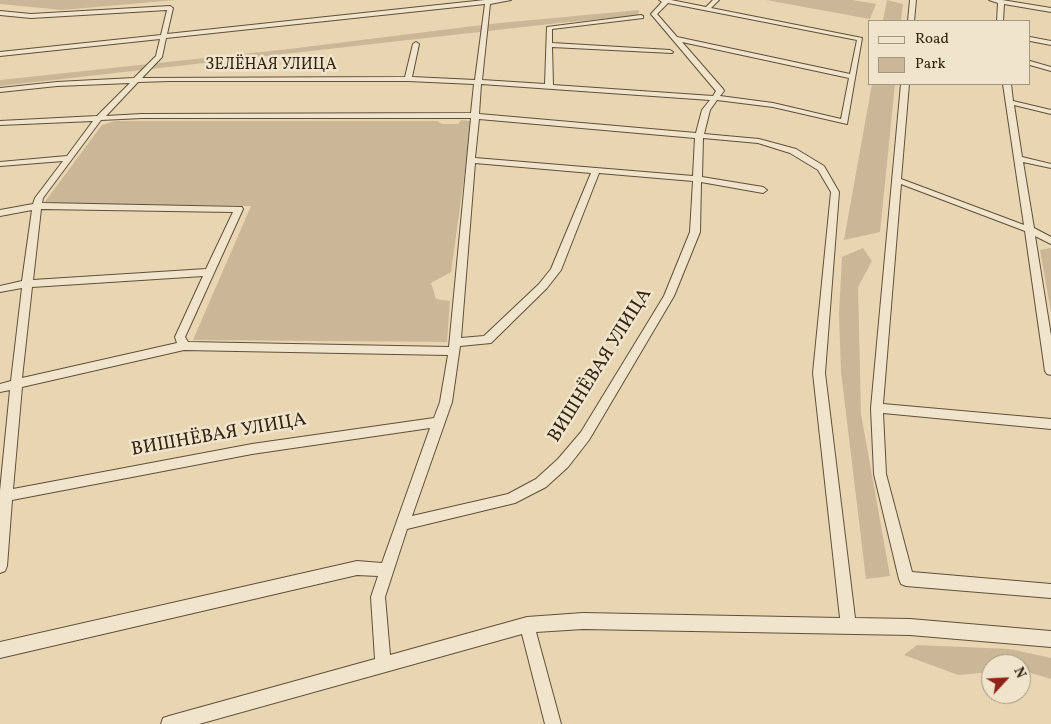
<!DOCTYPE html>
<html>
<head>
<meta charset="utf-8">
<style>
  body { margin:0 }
  #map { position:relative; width:1051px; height:724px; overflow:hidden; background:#e8d5b2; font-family:Vollkorn,serif }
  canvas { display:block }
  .legend { position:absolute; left:868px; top:20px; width:162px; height:65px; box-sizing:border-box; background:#f0e4cd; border:1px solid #a49782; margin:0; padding:6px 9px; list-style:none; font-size:15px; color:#332411 }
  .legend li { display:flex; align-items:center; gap:10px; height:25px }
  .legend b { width:25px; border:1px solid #a49782 }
  .north { position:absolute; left:981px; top:654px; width:50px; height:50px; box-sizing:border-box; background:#f0e4cd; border:1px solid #a49782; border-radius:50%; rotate:65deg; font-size:14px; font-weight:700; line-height:20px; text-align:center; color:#332411 }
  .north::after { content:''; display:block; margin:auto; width:18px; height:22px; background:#8f2418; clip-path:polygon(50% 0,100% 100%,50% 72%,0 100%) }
</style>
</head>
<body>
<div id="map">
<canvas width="1051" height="724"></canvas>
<ul class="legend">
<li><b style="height:6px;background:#f0e4cd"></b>Road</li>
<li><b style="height:14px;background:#c9b797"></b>Park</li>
</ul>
<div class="north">N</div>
</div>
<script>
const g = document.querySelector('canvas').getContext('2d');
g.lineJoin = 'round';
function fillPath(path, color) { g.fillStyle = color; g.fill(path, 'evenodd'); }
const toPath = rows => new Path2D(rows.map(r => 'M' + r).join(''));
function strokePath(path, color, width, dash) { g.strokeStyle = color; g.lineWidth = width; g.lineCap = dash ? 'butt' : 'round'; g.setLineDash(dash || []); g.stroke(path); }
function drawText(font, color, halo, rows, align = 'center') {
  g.font = font + ' Vollkorn,serif'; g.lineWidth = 5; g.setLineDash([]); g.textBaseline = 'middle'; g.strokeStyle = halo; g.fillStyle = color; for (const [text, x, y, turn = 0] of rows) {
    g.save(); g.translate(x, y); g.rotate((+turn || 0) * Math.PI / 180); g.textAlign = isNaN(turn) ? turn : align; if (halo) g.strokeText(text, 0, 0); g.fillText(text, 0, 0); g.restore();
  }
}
fillPath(toPath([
  [0,0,176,0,62,10,0,4],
  [766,0,852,0,876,4,870,19],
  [887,0,903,4,901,21,883,21],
  [639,10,638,16,559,23,0,86,0,80,289,49,490,24],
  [872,84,895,84,880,232,844,240],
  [461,120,470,121,471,127,451,272,431,283,436,299,450,301,447,342,193,340,251,206,44,203,102,125,115,121,437,121,442,124,458,124],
  [863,248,872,261,858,287,861,414,890,576,866,579,841,372,839,314,842,257],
  [1051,248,1051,312,1040,250],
  [917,645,1010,649,1051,658,1051,679,1021,670,1021,664,991,664,991,672,958,675,904,655]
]), '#c9b797');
const street = toPath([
  [485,0,511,0,490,4,482,80,545,84,547,27,641,15,643,16,643,18,552,29,552,43,670,50,673,52,672,53,552,47,553,85,713,96,716,91,651,14,662,2,659,0,671,0,706,7,713,0,719,0,711,8,862,38,847,124,773,107,717,100,710,110,704,134,759,139,796,149,824,166,839,192,825,373,855,618,910,619,1051,631,1051,647,910,635,583,629,536,632,561,724,545,724,522,634,199,724,161,724,163,718,169,716,375,659,371,597,378,576,357,575,0,658,0,642,357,561,382,563,430,428,252,454,12,500,7,566,5,571,0,573,0,491,10,390,0,392,0,384,11,381,22,288,0,292,0,286,22,281,32,210,0,216,0,210,33,204,35,198,63,161,0,166,0,162,67,156,93,121,0,125,0,121,97,116,130,83,57,86,0,92,0,88,57,82,134,78,156,56,160,39,0,56,0,52,161,35,167,10,31,18,0,15,0,11,31,14,170,6,173,8,167,34,485,0],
  [668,3,857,40,850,74,677,37,657,14,668,3],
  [485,4,475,80,412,77,419,44,416,42,413,44,405,77,142,78,162,57,166,38,485,4],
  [682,42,849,78,841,119,773,103,720,96,724,91,723,89,682,42],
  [169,81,408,81,474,84,471,113,142,114,106,116,138,82,169,81],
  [481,84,710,100,702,110,696,133,479,114,481,84],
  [142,118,471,118,449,347,188,342,185,337,243,209,242,207,42,203,43,198,101,120,142,118],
  [479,119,695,138,693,176,475,158,479,119],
  [703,138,758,143,790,153,818,170,831,192,813,373,840,618,583,613,527,617,390,655,385,597,407,529,515,503,546,487,568,467,589,440,674,296,700,232,701,182,763,193,767,190,763,187,702,177,703,138],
  [475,163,591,173,551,269,539,284,484,336,461,338,475,163],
  [599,173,693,181,690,232,664,296,581,432,558,459,536,479,508,494,412,516,452,402,460,346,491,343,547,288,561,270,599,173],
  [41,209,233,212,206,269,33,280,41,209],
  [203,276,175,337,177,343,22,378,32,287,203,276],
  [184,350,448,355,440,402,434,418,252,444,13,489,22,387,184,350],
  [910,0,916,0,914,21,908,21,910,0],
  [989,0,1002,0,1051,8,1051,12,1004,4,1003,21,997,21,998,3,989,0],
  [1030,37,1051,41,1051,45,1030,41,1030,37],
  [1030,61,1051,67,1051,71,1030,65,1030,61],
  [901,84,909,84,901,179,1024,225,1003,84,1011,84,1013,101,1051,110,1051,114,1014,105,1022,157,1051,164,1051,168,1023,162,1034,228,1051,237,1051,244,1035,236,1051,336,1051,375,1047,374,1045,371,1025,231,901,184,883,404,1051,419,1051,429,883,413,886,474,912,572,1051,584,1051,598,906,586,901,584,899,579,874,474,871,408,901,84]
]);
strokePath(street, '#605039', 2);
fillPath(street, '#f0e4cd');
drawText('16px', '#332411', '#f0e4cd', [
  ["ЗЕЛЁНАЯ УЛИЦА",271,66]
]);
drawText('19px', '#332411', '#f0e4cd', [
  ["ВИШНЁВАЯ УЛИЦА",601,366,-58],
  ["ВИШНЁВАЯ УЛИЦА",219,436,-10]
]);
</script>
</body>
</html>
